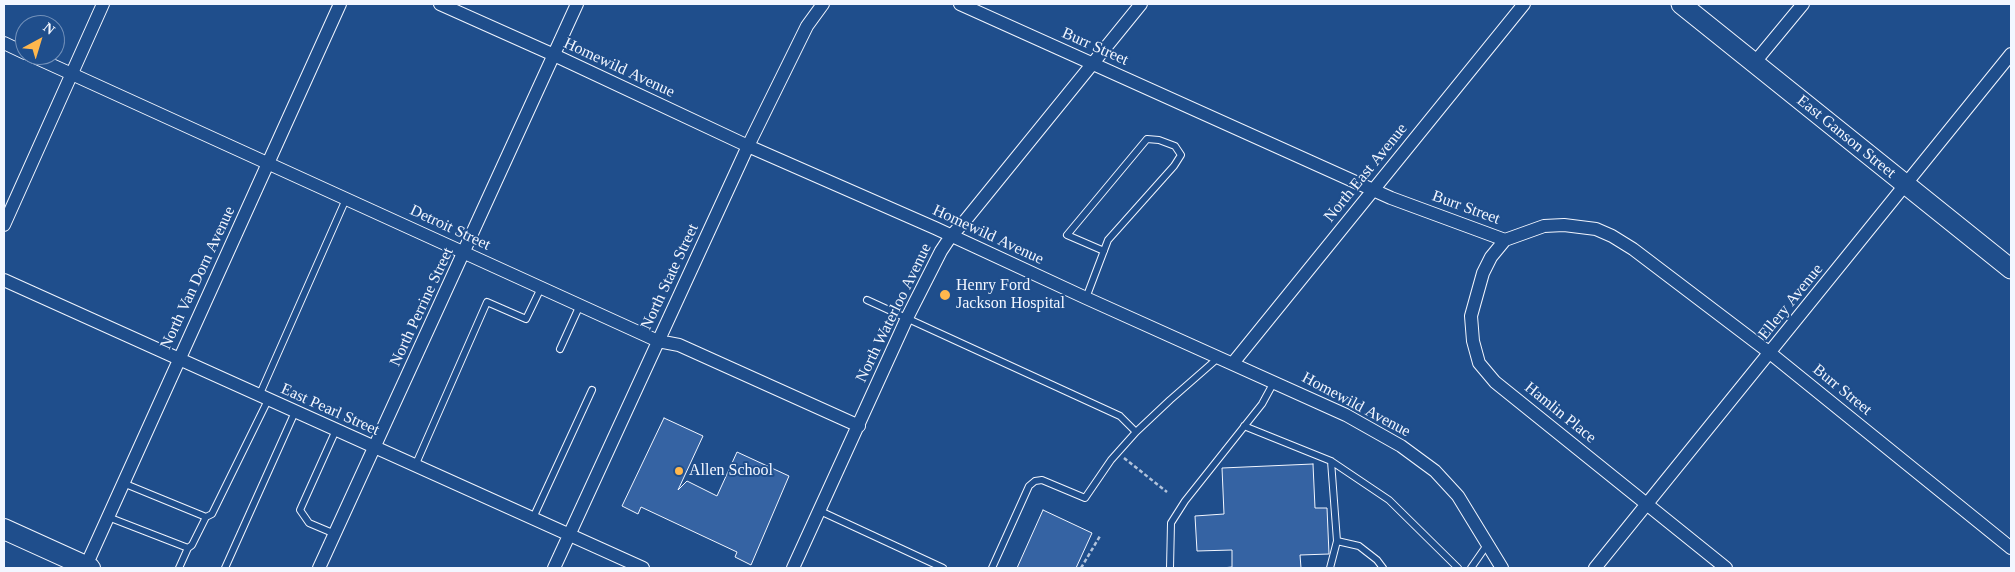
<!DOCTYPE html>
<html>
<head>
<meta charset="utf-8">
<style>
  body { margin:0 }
  #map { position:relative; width:2015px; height:572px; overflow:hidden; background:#1f4e8c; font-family:"Times New Roman",serif }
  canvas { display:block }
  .frame { position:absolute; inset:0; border:5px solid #f2f6ff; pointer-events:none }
  .north { position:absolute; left:15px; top:15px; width:50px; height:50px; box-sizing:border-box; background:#1f4e8c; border:1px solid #7391ba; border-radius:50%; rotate:39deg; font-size:14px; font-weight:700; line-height:20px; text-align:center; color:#f2f6ff }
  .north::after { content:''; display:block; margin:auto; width:18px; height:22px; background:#ffb74d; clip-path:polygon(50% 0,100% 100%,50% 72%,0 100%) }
</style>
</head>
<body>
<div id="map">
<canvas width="2015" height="572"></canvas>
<div class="frame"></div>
<div class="north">N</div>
</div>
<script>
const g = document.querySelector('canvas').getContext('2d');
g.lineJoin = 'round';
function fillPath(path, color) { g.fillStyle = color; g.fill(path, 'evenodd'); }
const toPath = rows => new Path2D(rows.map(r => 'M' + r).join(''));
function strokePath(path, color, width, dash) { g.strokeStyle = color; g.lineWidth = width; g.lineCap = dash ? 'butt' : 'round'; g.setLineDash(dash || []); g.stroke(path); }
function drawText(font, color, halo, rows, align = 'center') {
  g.font = font + ' "Times New Roman",serif'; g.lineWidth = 4; g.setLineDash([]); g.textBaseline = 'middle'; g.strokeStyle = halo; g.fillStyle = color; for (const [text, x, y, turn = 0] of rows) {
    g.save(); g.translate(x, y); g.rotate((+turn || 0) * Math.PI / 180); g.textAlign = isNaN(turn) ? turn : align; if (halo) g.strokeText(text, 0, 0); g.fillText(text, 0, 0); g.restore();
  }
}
const building = toPath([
  [664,418,703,436,678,490,687,481,717,496,737,452,789,476,751,565,735,557,737,552,641,507,638,514,622,506,664,418],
  [1313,464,1315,508,1327,508,1329,554,1300,555,1301,568,1222,568,1232,567,1232,550,1197,551,1195,516,1224,514,1222,468,1313,464],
  [1043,510,1092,533,1076,568,1017,568,1043,510]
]);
fillPath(building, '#3563a3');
strokePath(building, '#f2f6ff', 1);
const lane = toPath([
  [1086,298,1108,240,1174,166,1181,155,1175,146,1159,140,1147,139,1067,235,1104,251],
  [867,300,1120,416,1136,432],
  [560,349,580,305],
  [259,396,346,199],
  [1244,426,1331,461,1389,500,1458,568],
  [415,466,487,302,526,319,541,288],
  [123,483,206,517,212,514,268,400],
  [820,511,943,568],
  [108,517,188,548,192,545,206,517],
  [533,518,592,390],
  [335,534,309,523,300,510,336,430],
  [1337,541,1359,546,1377,560,1383,568],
  [179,568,188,548],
  [225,568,295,412],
  [992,568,1029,486,1035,481,1042,480,1085,498,1111,460,1136,432,1170,400,1218,358],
  [1170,568,1171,523,1185,501,1262,404,1274,382],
  [1330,568,1337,541,1331,461],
  [1471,568,1487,545]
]);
const street = toPath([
  [440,4,554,55,748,146,935,228,1086,298,1346,415,1401,446,1435,471,1458,496,1502,568],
  [960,4,1391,198,1505,240,1544,226,1564,225,1596,229,1612,236,1633,249,1770,353,2011,548],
  [4,43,25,53],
  [30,55,658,341,679,345,859,426],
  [1755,62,1803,4],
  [4,225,103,4],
  [1505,240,1491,257,1483,273,1471,316,1473,341,1479,363,1495,382,1726,568],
  [4,280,643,568],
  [1233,363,1524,4],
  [85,568,340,4],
  [319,568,577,4],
  [554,568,748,146,807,26,823,4],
  [793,568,907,318,941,251,951,236,964,222,1141,4],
  [1595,568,2011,54]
]);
const secondary = toPath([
  [1681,4,2011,269]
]);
const primary = toPath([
  [4,529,90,568]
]);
strokePath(lane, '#f2f6ff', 8);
strokePath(street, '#f2f6ff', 14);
strokePath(secondary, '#f2f6ff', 21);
strokePath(primary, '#f2f6ff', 22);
strokePath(toPath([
  [1124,458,1167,492],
  [1081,568,1100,536]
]), '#b3c4dc', 2.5, [4, 2.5]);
strokePath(lane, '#1f4e8c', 6);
strokePath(street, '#1f4e8c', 12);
strokePath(secondary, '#1f4e8c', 19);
strokePath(primary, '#1f4e8c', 20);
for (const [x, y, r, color] of [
  [945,295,6,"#ffb74d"],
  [679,471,5,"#ffb74d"]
]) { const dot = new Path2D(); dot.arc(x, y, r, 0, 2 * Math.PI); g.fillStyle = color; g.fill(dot); strokePath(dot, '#1f4e8c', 2); }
drawText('16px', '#f2f6ff', '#1f4e8c', [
  ["Burr Street",1095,47,24],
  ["Homewild Avenue",619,68,25],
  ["East Ganson Street",1846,137,39],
  ["North East Avenue",1366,173,-51],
  ["Burr Street",1466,208,20],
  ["Detroit Street",450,228,25],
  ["Homewild Avenue",988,235,25],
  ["North State Street",670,277,-65],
  ["North Van Dorn Avenue",198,278,-65],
  ["Ellery Avenue",1791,302,-51],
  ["North Perrine Street",422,307,-65],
  ["North Waterloo Avenue",894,313,-64],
  ["Burr Street",1842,390,39],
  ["Homewild Avenue",1356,405,28],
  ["East Pearl Street",330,410,24],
  ["Hamlin Place",1560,413,39]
]);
drawText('16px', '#f2f6ff', '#1f4e8c', [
  ["Henry Ford",956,286],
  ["Jackson Hospital",956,304],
  ["Allen School",689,471]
], 'left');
</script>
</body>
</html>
